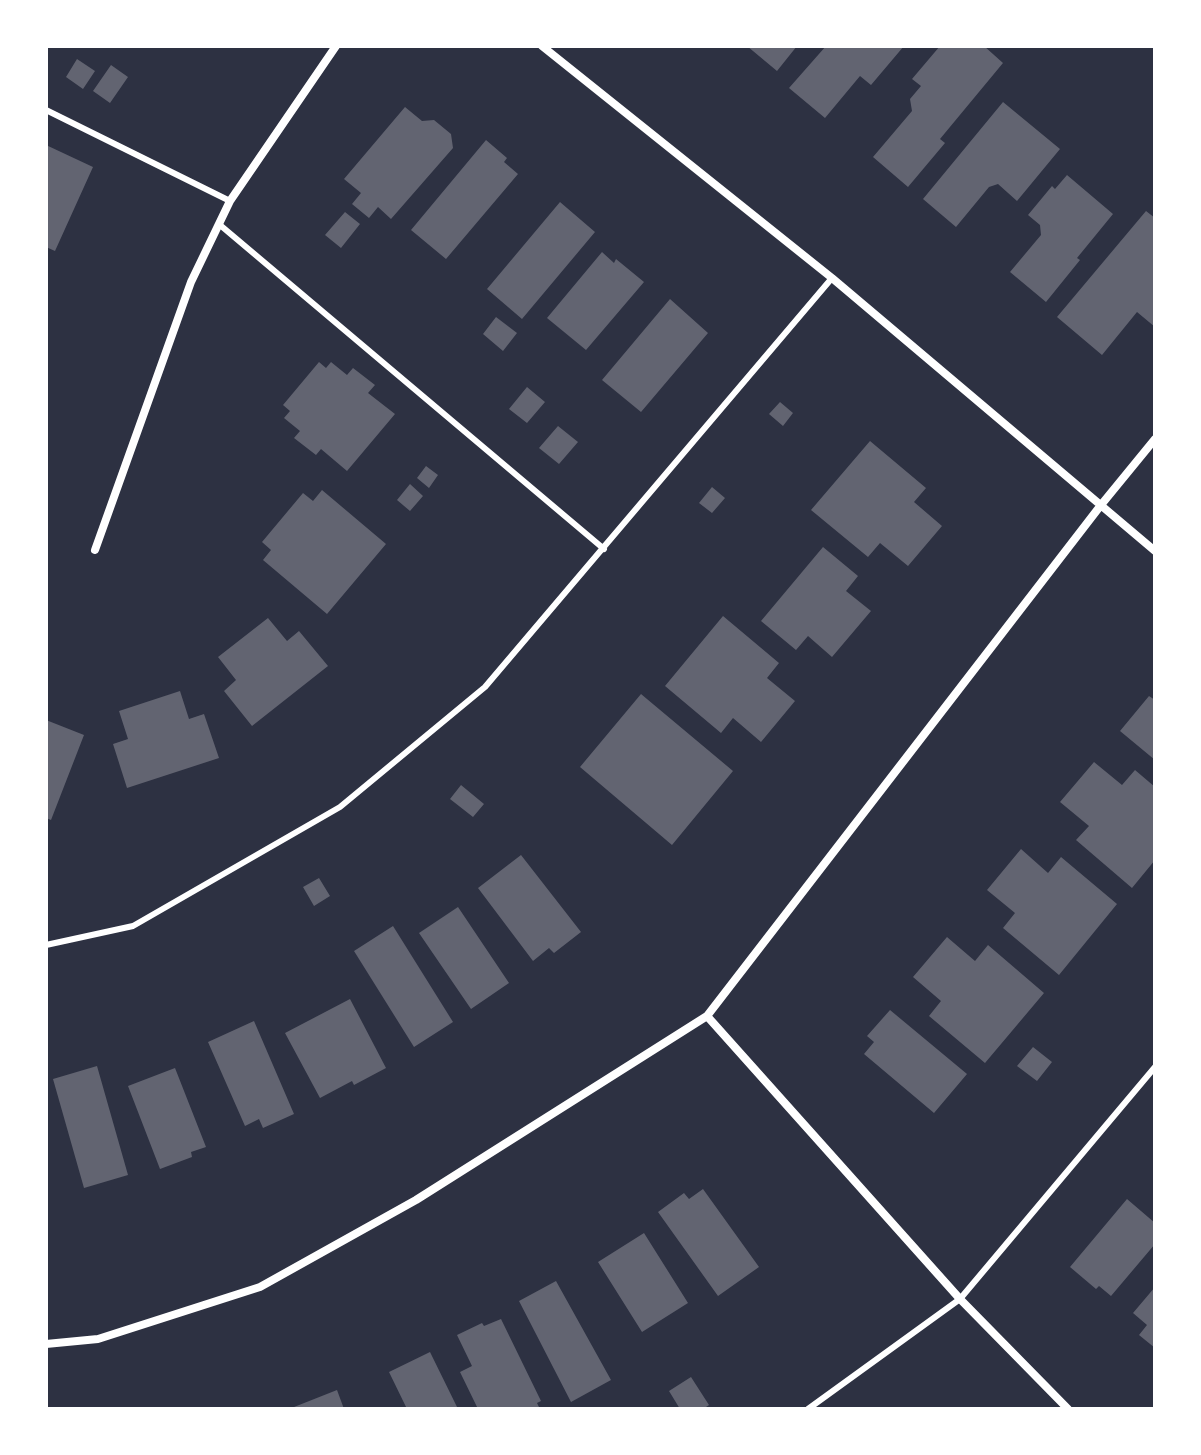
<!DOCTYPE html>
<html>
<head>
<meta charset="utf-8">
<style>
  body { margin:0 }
  #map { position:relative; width:1201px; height:1455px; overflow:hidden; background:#2d3142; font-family:"DejaVu Sans",sans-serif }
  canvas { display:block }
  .frame { position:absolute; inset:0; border:48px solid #fff; pointer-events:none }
</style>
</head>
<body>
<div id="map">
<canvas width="1201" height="1455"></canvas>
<div class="frame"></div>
</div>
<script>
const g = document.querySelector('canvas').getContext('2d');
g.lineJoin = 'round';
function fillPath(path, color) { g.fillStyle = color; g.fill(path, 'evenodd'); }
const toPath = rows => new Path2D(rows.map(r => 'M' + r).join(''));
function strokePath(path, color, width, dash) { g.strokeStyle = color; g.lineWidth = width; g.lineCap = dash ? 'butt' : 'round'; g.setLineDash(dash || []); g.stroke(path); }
fillPath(toPath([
  [747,46,797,46,777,71],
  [826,46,904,46,871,85,860,76,825,118,789,88],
  [940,46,984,46,1003,63,940,139,945,143,908,187,873,157,912,111,910,99,921,86,912,79],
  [77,59,95,71,83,89,66,77],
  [111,65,128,77,110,103,93,91],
  [1003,102,1060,149,1017,201,998,184,989,187,956,227,923,199],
  [405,107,422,121,434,120,451,134,453,148,391,219,378,207,369,218,352,204,361,193,344,179],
  [486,140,507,158,504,162,518,174,446,259,411,230],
  [46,145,93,167,55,251,46,247],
  [1067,175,1113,214,1077,258,1080,260,1046,302,1010,272,1041,235,1040,225,1028,215,1052,186,1055,189],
  [560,202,595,232,522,319,487,289],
  [1146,211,1155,218,1155,327,1137,312,1102,355,1057,317],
  [345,212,360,224,341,248,325,235],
  [602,252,614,263,616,259,644,282,586,350,547,318],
  [670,299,708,333,641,412,602,380],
  [496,317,517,333,503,351,483,334],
  [319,362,326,368,331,362,347,375,353,368,375,385,368,393,395,414,347,471,321,449,316,455,294,438,300,431,284,418,290,411,283,405],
  [527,387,545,402,527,423,509,409],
  [780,402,793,413,783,426,769,414],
  [558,426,578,442,559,464,539,448],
  [870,441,926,488,914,502,942,526,908,566,880,543,868,557,811,510],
  [426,466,438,475,429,488,417,478],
  [410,484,423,496,410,511,397,500],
  [712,487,725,498,712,513,699,503],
  [322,490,386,544,327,614,263,560,271,550,262,542,303,493,313,501],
  [823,547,858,576,846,591,871,611,832,657,808,636,796,650,761,621],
  [723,616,779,663,767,678,795,701,761,742,733,718,721,733,665,686],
  [268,618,287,641,299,631,328,666,252,726,224,691,236,680,218,657],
  [180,691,189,719,204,714,219,758,127,788,113,744,128,739,119,711],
  [641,694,733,771,672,845,580,767],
  [1149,696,1155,700,1155,760,1120,731],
  [46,720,84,735,51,820,46,818],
  [1094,762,1122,785,1135,770,1155,787,1155,860,1132,888,1076,840,1089,826,1060,802],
  [461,785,484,804,473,817,450,799],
  [1021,849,1048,873,1061,857,1117,904,1059,975,1003,928,1015,913,987,890],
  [521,855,581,932,554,953,549,948,533,961,478,888],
  [319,878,330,896,314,906,303,887],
  [458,907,509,983,471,1009,419,933],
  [393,926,453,1022,414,1047,354,951],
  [947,937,975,961,988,945,1044,993,985,1063,929,1016,941,1001,913,977],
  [350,999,386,1068,354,1085,352,1081,320,1098,285,1033],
  [890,1010,967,1074,934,1113,864,1054,874,1042,867,1036],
  [254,1021,294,1114,263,1128,259,1119,245,1126,208,1042],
  [1033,1047,1052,1062,1037,1081,1017,1066],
  [97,1066,128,1175,84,1188,53,1079],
  [175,1068,206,1147,191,1152,192,1157,160,1169,128,1086],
  [703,1189,759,1267,718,1296,658,1212,684,1193,689,1199],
  [1127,1199,1155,1223,1155,1244,1111,1296,1099,1286,1096,1289,1070,1267],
  [644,1233,688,1303,642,1332,598,1262],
  [556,1281,611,1380,571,1402,519,1301],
  [1155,1287,1155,1348,1139,1335,1147,1325,1133,1313],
  [501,1319,541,1401,537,1403,540,1409,478,1409,460,1372,472,1366,457,1335,482,1323,484,1326],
  [430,1352,458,1409,407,1409,389,1372],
  [691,1377,709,1405,703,1409,680,1409,669,1391],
  [337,1390,344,1409,289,1409]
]), '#626471');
strokePath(toPath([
  [46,110,230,201],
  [220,225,604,549],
  [46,945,133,926,340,807,485,687,832,278],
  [808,1409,960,1299,1155,1067]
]), '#fff', 6);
strokePath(toPath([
  [542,46,832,278,1155,551],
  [95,550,191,282,230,201,336,46],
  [707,1016,960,1299,1068,1409],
  [46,1344,98,1339,260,1287,416,1200,707,1016,1101,505,1155,439]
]), '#fff', 8);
</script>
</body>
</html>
